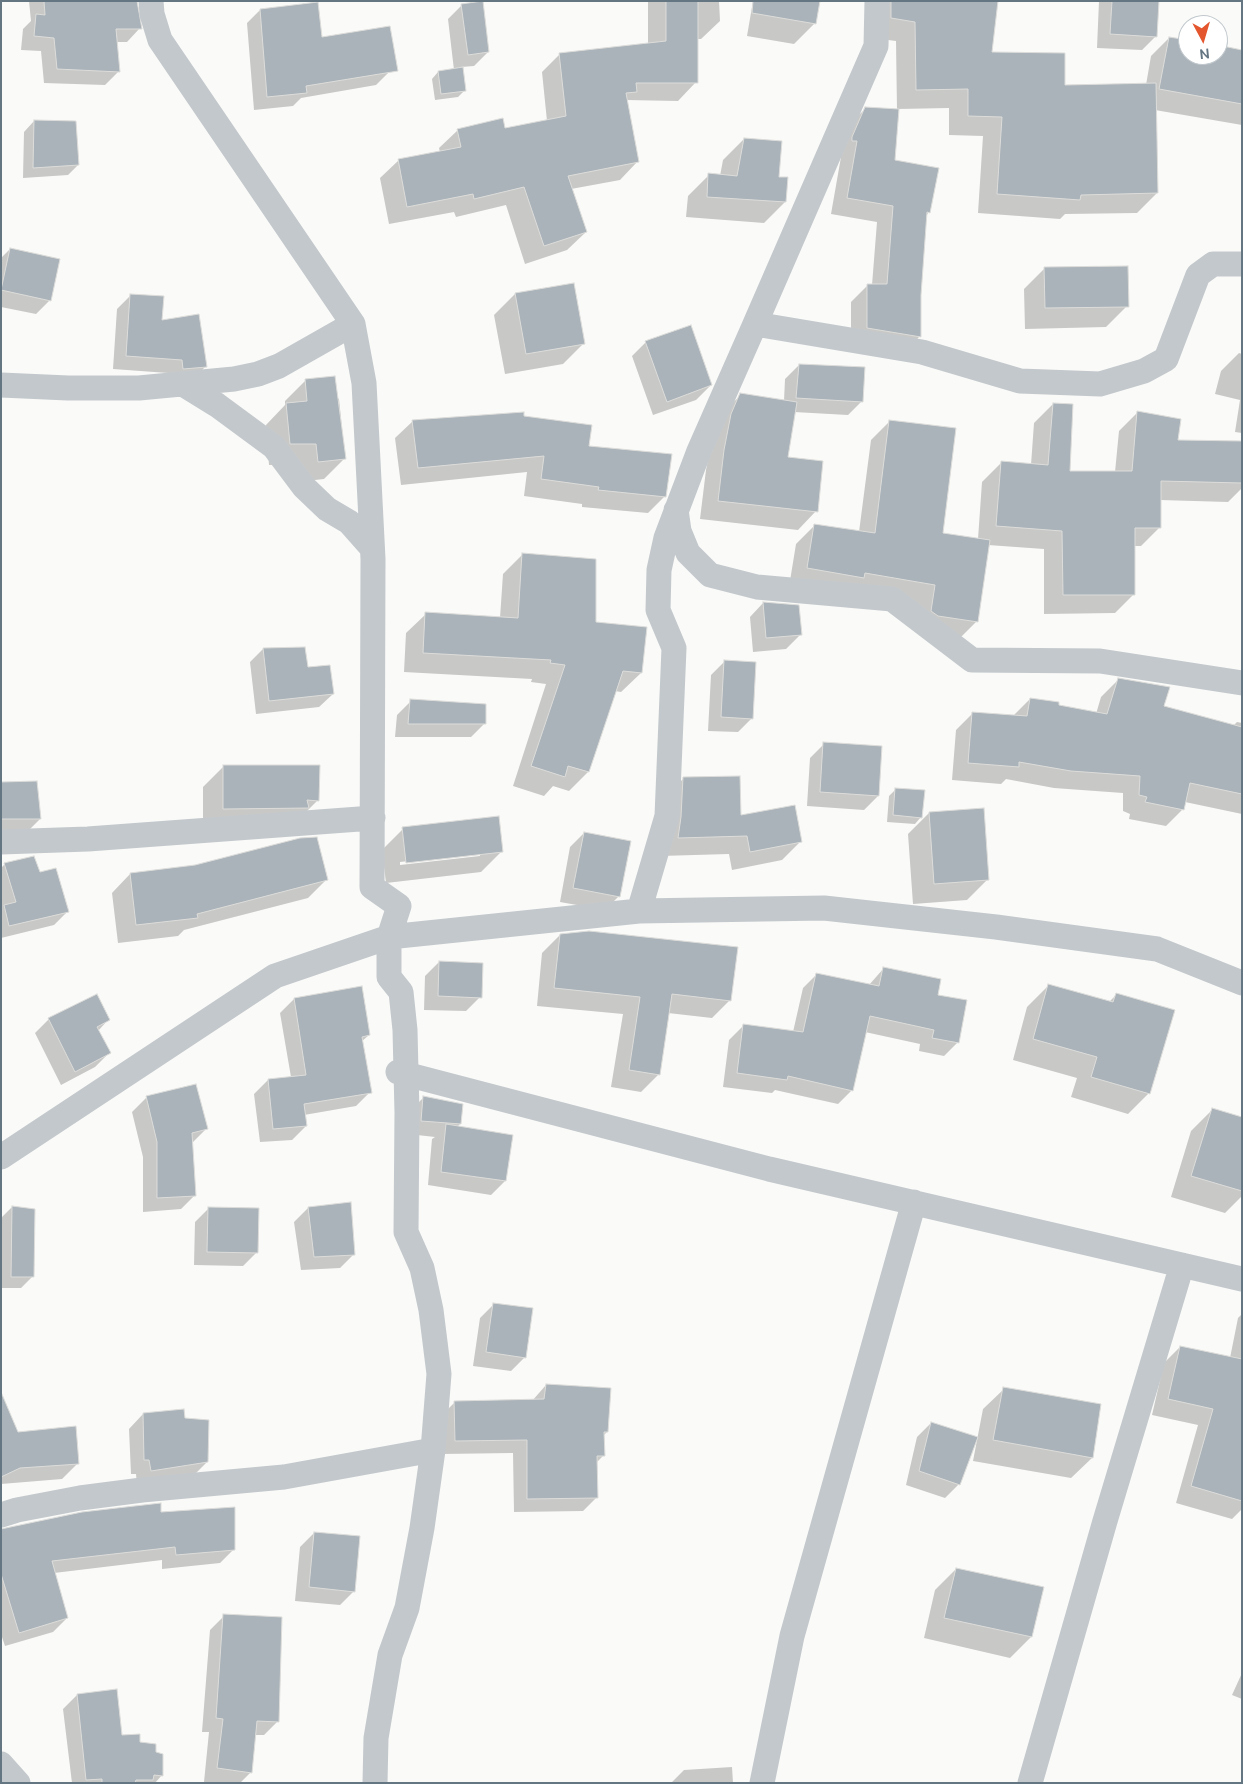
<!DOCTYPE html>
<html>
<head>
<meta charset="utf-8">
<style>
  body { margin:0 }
  #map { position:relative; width:1243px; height:1784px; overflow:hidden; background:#fafaf8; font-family:Ubuntu,sans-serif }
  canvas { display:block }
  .frame { position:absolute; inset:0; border:2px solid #657683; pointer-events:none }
  .north { position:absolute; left:1178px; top:15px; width:50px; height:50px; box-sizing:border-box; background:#fff; border:1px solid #c1c8cd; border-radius:50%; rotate:174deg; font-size:14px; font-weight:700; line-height:20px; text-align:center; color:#657683 }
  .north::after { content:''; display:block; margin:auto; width:18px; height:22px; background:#e4572e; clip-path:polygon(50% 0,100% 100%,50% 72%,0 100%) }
</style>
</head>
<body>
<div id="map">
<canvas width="1243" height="1784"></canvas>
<div class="frame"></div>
<div class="north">N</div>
</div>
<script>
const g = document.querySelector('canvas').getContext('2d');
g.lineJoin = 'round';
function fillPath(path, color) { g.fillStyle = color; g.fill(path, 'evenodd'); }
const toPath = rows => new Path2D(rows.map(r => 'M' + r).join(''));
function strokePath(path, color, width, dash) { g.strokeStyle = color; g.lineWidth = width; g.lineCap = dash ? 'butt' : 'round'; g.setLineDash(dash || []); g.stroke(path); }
fillPath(toPath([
  [29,1,135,1,140,28,127,42,116,42,118,72,105,85,44,83,41,51,21,50,23,29,31,21],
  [648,1,719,1,720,21,701,39,696,39,696,82,678,101,626,100,638,161,620,180,571,189,586,232,567,250,525,264,506,205,456,217,454,212,389,224,380,178,399,160,440,152,439,148,458,130,504,129,547,121,542,72,560,54,648,44],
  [753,1,815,23,794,44,747,36],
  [873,1,995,1,991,53,1064,86,1146,85,1151,56,1169,38,1188,41,1188,55,1218,55,1218,47,1242,51,1242,125,1155,110,1157,193,1137,213,1065,214,1060,219,978,213,983,136,949,135,949,108,898,109,893,161,929,212,926,216,920,295,920,336,904,353,851,345,851,302,868,285,872,285,877,222,831,214,841,157,836,157,849,125,866,108,897,111,896,41,872,38],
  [1099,1,1158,1,1156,36,1142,50,1097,48],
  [462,5,488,52,474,66,461,67,465,90,458,97,435,100,432,79,438,72,454,70,448,19],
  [260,10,321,39,389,72,376,85,301,98,293,106,254,110,247,23],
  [34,121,78,165,68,175,23,178,24,132],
  [744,139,785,202,764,223,686,217,688,196,709,175,720,176,723,160],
  [10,249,50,300,36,314,1,307,1,258],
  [1045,268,1127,306,1106,327,1025,329,1024,289],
  [515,294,584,343,563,364,505,374,494,315],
  [131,295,161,321,205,367,191,381,168,373,113,369,117,309],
  [690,326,710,386,696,400,653,415,632,356,646,342],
  [1239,353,1242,354,1242,433,1235,432,1240,400,1215,394,1221,371],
  [799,365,862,401,848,415,794,412,786,458,816,511,798,530,700,519,706,470,713,434,722,413,741,395,784,401,785,379],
  [306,380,339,399,345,458,324,479,297,482,296,464,269,465,266,425,285,405,285,401],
  [1053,404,1069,472,1115,472,1119,431,1138,412,1176,441,1242,443,1242,488,1228,502,1160,500,1160,527,1141,546,1134,546,1134,594,1115,613,1044,614,1044,549,988,545,977,621,958,640,917,603,789,587,796,544,815,525,859,532,871,440,890,421,941,534,978,539,982,482,1001,463,1031,465,1034,423],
  [523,417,588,447,665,496,648,513,582,507,582,504,524,496,527,472,401,485,395,438,413,421],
  [522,555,594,623,641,673,621,692,615,691,588,772,569,791,553,786,544,796,513,786,546,684,531,682,532,679,404,672,406,633,426,614,500,618,503,574],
  [763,603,800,635,786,649,753,652,750,617],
  [263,649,307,669,333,694,319,707,256,714,250,662],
  [725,661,752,718,738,732,708,731,711,675],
  [1118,680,1163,707,1233,726,1237,722,1242,723,1242,814,1185,802,1183,809,1166,826,1129,819,1130,814,1123,811,1123,793,1054,788,1006,779,1001,784,952,780,956,730,973,713,1013,716,1030,699,1096,714,1101,697],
  [411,701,485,723,471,737,395,737,397,715],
  [824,744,878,796,864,810,807,806,810,758],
  [224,766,318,800,297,821,203,830,203,787],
  [684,778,740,817,801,841,782,860,732,870,729,854,660,856,665,797],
  [1,784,40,819,26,833,1,832],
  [896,789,921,817,915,824,887,822,889,796],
  [929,813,988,879,967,900,913,904,908,834],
  [403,829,502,851,481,872,386,883,382,850],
  [480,853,480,856,400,865,400,862],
  [584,833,619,896,605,910,560,902,570,847],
  [5,864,40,874,68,911,54,925,1,938,1,868],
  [130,874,327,879,308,898,184,930,178,936,118,943,112,893],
  [560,935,730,1000,712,1018,668,1013,659,1074,641,1092,611,1087,623,1014,537,1006,542,953],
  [439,962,480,997,466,1011,424,1010,425,976],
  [884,968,936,996,958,1042,944,1056,919,1051,920,1044,865,1032,852,1090,838,1104,775,1090,772,1093,723,1087,729,1040,743,1026,793,1032,803,988,817,974,869,985],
  [1048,986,1109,1002,1116,995,1149,1093,1128,1114,1071,1097,1077,1078,1013,1060,1027,1007],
  [294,999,369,1035,361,1042,370,1092,356,1106,304,1115,306,1126,292,1140,260,1142,254,1094,268,1080,291,1077,280,1013],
  [49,1019,108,1020,98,1031,109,1053,95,1067,61,1085,35,1033],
  [424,1097,460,1124,457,1127,505,1181,491,1195,428,1185,432,1139,435,1137,408,1134,410,1111],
  [146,1098,206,1129,192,1143,195,1195,181,1209,143,1212,143,1157,132,1112],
  [1212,1110,1242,1119,1242,1196,1225,1213,1171,1197,1191,1131],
  [12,1207,33,1276,21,1288,1,1288,1,1218],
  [209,1208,257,1252,243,1266,194,1265,195,1222],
  [308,1208,354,1254,340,1268,301,1270,294,1222],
  [494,1304,525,1357,511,1371,473,1366,480,1318],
  [1242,1314,1242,1509,1232,1519,1176,1503,1198,1425,1152,1415,1164,1363,1180,1347,1230,1358,1238,1318],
  [546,1385,607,1432,603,1436,604,1455,596,1463,597,1497,583,1511,514,1512,513,1453,441,1454,441,1416,455,1402,532,1401],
  [1004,1389,1092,1458,1071,1478,973,1461,983,1409],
  [1,1393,18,1433,77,1464,62,1479,1,1484],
  [143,1414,183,1419,207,1462,193,1476,137,1485,136,1474,131,1474,129,1429],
  [931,1423,959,1484,945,1498,906,1485,917,1437],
  [160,1513,234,1549,220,1563,162,1569,162,1560,54,1573,67,1618,53,1632,5,1646,1,1634,1,1530],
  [314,1533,354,1591,340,1605,295,1601,300,1547],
  [956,1569,1031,1637,1010,1658,924,1638,935,1590],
  [224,1616,278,1721,264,1735,255,1735,251,1772,240,1783,204,1782,209,1732,202,1732,210,1630],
  [1242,1673,1242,1699,1232,1695],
  [77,1695,121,1737,154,1753,162,1775,155,1783,72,1783,63,1709],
  [732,1767,733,1783,671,1783,684,1770]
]), '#0003');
const building = toPath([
  [44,1,137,1,142,29,116,29,120,72,57,69,54,38,34,36,36,14,45,15,44,1],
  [483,1,489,52,468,55,461,4,483,1],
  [666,1,698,1,698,83,636,83,637,92,626,93,639,162,568,176,587,232,544,246,524,187,474,199,473,194,407,207,398,159,461,147,457,129,503,118,505,128,566,116,559,53,666,41,666,1],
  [753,1,820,1,816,24,752,13,753,1],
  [891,1,998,1,992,52,1065,53,1065,85,1156,83,1158,193,1081,195,1080,200,997,194,1002,117,968,116,968,89,916,90,915,22,891,18,891,1],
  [1112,1,1159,1,1157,37,1110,34,1112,1],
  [318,2,322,37,390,26,398,71,306,86,307,93,267,97,260,9,318,2],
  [1169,37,1188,40,1188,55,1218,55,1218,45,1242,50,1242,104,1159,89,1169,37],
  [463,67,466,91,441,94,438,71,463,67],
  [865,107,899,109,895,160,939,168,930,213,927,212,921,295,921,337,867,328,867,284,887,284,893,206,847,198,857,141,852,141,852,137,865,107],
  [34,120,76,121,79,165,33,168,34,120],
  [744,138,782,141,779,177,788,177,786,202,707,197,708,173,737,176,744,138],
  [10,248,60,259,51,301,1,290,10,248],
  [1128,266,1129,307,1045,308,1044,267,1128,266],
  [574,283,585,344,526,354,515,293,574,283],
  [130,294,164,296,162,320,199,314,207,367,183,369,182,360,126,356,130,294],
  [691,325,712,385,667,402,645,341,691,325],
  [799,364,865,367,863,402,796,398,799,364],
  [335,376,346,459,318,462,316,444,290,444,286,403,307,401,305,379,335,376],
  [740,393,797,402,788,457,823,461,818,512,718,501,724,450,731,414,740,393],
  [1053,403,1073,404,1070,471,1132,471,1137,411,1181,419,1178,440,1242,441,1242,483,1161,481,1161,528,1135,528,1135,595,1063,595,1062,531,996,526,1001,461,1048,465,1053,403],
  [524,412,524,416,592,425,589,446,672,454,666,497,598,490,599,487,541,479,544,456,418,468,412,420,524,412],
  [889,420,956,428,943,533,990,540,978,622,938,616,931,611,935,585,865,573,864,578,807,568,814,524,875,533,889,420],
  [522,553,596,559,596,622,647,627,642,673,623,671,589,772,568,766,565,777,531,766,565,665,550,663,551,660,423,653,425,612,518,618,522,553],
  [763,602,799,605,802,635,766,638,763,602],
  [305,647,308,667,330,665,334,694,269,701,263,648,305,647],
  [724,660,756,662,753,719,721,717,724,660],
  [1118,678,1170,687,1164,706,1242,727,1242,794,1190,783,1184,810,1145,802,1147,797,1139,795,1140,776,1071,771,1019,762,1019,767,968,763,972,712,1027,716,1030,698,1059,702,1059,705,1107,714,1118,678],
  [410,699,486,704,486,724,408,724,410,699],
  [823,742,882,746,879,796,820,792,823,742],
  [223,765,320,765,319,801,307,800,309,808,223,809,223,765],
  [740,776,741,815,795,805,802,842,750,852,747,836,678,838,681,817,683,777,740,776],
  [37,781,41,819,1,819,1,782,37,781],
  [895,788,925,790,922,818,893,815,895,788],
  [984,808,989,880,934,884,929,812,984,808],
  [499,816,503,852,406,863,402,827,499,816],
  [584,832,631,841,620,897,573,888,584,832],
  [317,837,328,880,197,914,198,918,136,925,130,873,195,865,300,838,317,837],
  [34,856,40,872,56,868,69,912,9,926,4,905,16,902,4,863,34,856],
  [589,931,738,947,731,1001,672,994,660,1075,629,1070,640,997,554,988,560,934,589,931],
  [439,961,483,963,482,998,438,996,439,961],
  [883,967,941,979,938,995,967,1000,959,1043,932,1038,934,1030,870,1016,853,1091,788,1076,787,1080,737,1073,743,1024,803,1032,816,973,879,986,883,967],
  [1048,984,1113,1002,1116,993,1175,1010,1150,1094,1091,1077,1097,1057,1033,1039,1048,984],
  [362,986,370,1035,362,1037,372,1093,304,1104,307,1126,273,1129,268,1079,306,1075,294,998,362,986],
  [97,994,110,1020,97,1027,111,1053,75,1072,48,1018,97,994],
  [196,1084,208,1129,192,1133,196,1196,157,1198,157,1142,146,1096,196,1084],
  [423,1096,463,1104,461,1124,421,1121,423,1096],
  [1212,1108,1242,1117,1242,1191,1191,1176,1212,1108],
  [446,1124,513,1135,506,1181,441,1172,446,1124],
  [351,1202,355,1255,314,1257,308,1207,351,1202],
  [12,1206,35,1209,34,1277,11,1277,12,1206],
  [208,1207,259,1208,258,1253,207,1252,208,1207],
  [493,1303,533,1308,526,1358,486,1352,493,1303],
  [1180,1346,1242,1359,1242,1501,1191,1486,1213,1409,1168,1399,1180,1346],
  [546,1384,611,1388,608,1432,604,1432,605,1456,597,1456,598,1498,527,1499,527,1440,455,1441,454,1401,544,1399,546,1384],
  [1003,1387,1101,1404,1093,1458,993,1440,1003,1387],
  [1,1392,18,1432,76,1426,79,1464,20,1468,1,1477,1,1392],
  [184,1409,185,1418,209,1420,208,1462,151,1471,149,1460,144,1460,143,1413,184,1409],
  [931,1422,978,1437,960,1485,919,1471,931,1422],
  [161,1503,161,1512,235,1507,235,1550,176,1555,175,1547,52,1561,68,1618,19,1633,1,1574,1,1529,82,1512,161,1503],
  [314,1532,360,1536,355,1592,309,1587,314,1532],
  [956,1568,1044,1587,1032,1637,944,1618,956,1568],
  [223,1614,282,1617,279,1722,257,1721,252,1773,217,1768,223,1719,216,1718,223,1614],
  [117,1689,122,1735,140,1734,140,1742,156,1744,156,1752,163,1754,163,1776,154,1775,153,1780,136,1780,135,1783,102,1783,102,1779,86,1780,77,1694,117,1689]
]);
fillPath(building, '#aab3b9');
strokePath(building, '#dcdcda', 1);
strokePath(toPath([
  [151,1,152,14,160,40,353,324,364,383,373,559,372,887,399,906,389,937,389,977,401,992,405,1030,407,1113,406,1232,422,1268,431,1310,439,1374,433,1450,422,1528,407,1608,390,1655,376,1738,375,1783],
  [755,324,876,46,877,1],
  [183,384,217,405,274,447,304,487,327,509,349,522,372,548],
  [1,385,68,388,139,388,234,379,258,374,279,366,353,324],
  [676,510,679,531,688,553,710,575,757,587,892,599,972,660,1100,661,1242,683],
  [1,842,88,839,373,818],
  [639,911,824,908,996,927,1157,949,1242,983],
  [398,1072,769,1169,1242,1279],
  [1,1157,275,976,389,937,639,911,667,816,674,648,658,610,659,570,666,538,699,451,755,324,922,352,1020,381,1100,384,1144,371,1166,359,1198,275,1213,264,1242,264],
  [1,1515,17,1510,80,1498,142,1490,284,1477,433,1450],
  [1,1764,18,1783],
  [762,1783,792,1636,914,1202],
  [1030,1783,1105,1521,1182,1265]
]), '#c3c8cc', 25);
</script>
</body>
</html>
